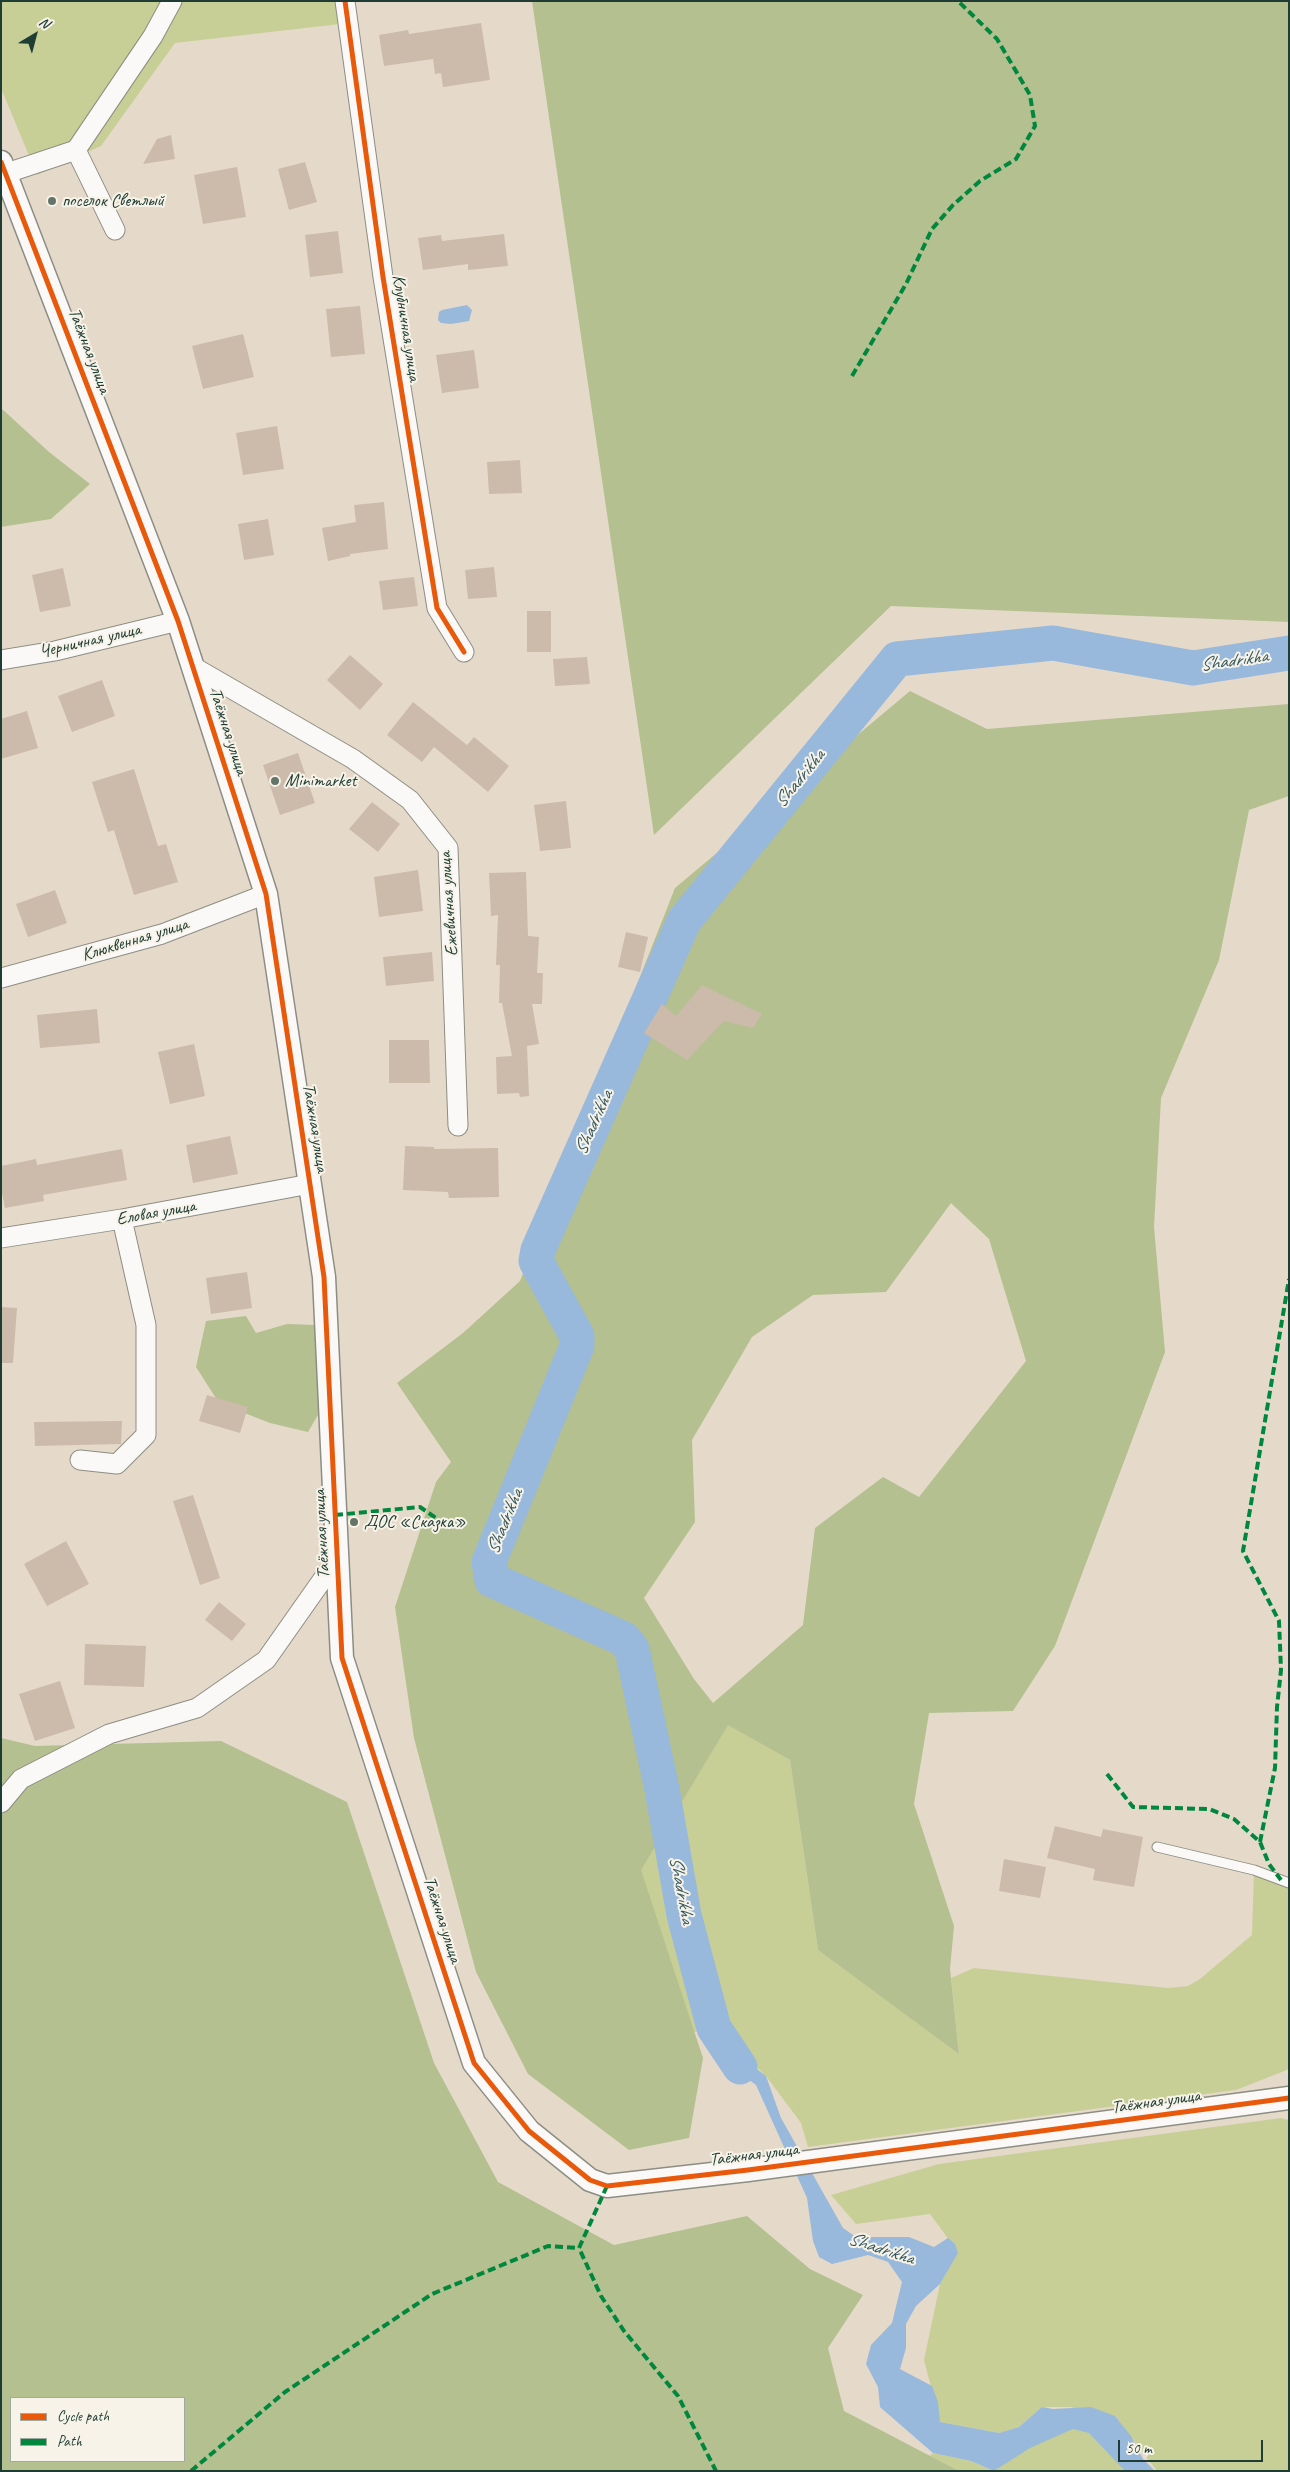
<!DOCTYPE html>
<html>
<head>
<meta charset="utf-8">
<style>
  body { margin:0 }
  #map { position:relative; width:1290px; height:2472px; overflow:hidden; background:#e5daca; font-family:Caveat,sans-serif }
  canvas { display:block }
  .frame { position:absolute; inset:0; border:2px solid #1f3d34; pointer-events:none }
  .legend { position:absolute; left:10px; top:2397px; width:175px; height:65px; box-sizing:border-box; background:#f7f3e8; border:1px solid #a1aaa0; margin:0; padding:6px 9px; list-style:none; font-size:15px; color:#1f3d34 }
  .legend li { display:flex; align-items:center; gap:10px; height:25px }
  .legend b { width:25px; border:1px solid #a1aaa0 }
  .north { position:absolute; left:10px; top:10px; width:50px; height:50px; -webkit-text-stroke:4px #f7f3e8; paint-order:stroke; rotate:37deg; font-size:14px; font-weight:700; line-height:20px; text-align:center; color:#1f3d34 }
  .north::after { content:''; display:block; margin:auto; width:18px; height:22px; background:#1f3d34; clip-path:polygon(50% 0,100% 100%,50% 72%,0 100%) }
  .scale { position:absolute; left:1118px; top:2440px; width:145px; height:22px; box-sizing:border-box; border:2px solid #1f3d34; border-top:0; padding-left:6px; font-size:15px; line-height:18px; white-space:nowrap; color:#1f3d34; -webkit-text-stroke:4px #f7f3e8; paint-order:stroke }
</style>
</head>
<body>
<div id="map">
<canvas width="1290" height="2472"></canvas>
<div class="frame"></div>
<ul class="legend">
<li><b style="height:6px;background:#e8590c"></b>Cycle path</li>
<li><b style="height:6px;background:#00873e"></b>Path</li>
</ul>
<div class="north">N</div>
<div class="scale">50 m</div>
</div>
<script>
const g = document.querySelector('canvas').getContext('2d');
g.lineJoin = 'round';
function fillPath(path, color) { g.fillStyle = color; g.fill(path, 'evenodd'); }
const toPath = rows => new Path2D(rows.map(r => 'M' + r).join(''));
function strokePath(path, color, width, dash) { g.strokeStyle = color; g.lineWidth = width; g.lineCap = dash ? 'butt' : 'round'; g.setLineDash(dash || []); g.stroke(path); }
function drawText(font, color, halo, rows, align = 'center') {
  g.font = font + ' Caveat,sans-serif'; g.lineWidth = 4; g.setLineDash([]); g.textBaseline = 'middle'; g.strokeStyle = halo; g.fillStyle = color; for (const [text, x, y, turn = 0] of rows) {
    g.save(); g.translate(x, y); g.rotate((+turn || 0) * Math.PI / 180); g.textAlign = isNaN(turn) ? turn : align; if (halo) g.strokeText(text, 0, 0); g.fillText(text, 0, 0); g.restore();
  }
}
fillPath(toPath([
  [1,1,337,1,340,24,175,43,101,146,37,175,1,88],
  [728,1724,790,1760,818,1950,959,2053,951,1978,974,1968,1168,1988,1188,1986,1200,1979,1252,1935,1254,1870,1289,1883,1289,2067,1287,2070,1236,2090,808,2147,801,2123,766,2076,714,2028,694,2032,640,1870],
  [1281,2118,1289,2120,1289,2471,1157,2471,1115,2416,1070,2407,1042,2407,1019,2427,999,2433,940,2422,924,2360,940,2284,958,2252,930,2214,856,2224,831,2195,939,2164],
  [1073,2429,1089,2429,1134,2471,959,2471,930,2456,933,2453,971,2461,994,2471,1034,2443]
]), '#c7cf96');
fillPath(toPath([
  [532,1,1289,1,1289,622,891,606,654,835],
  [1,408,49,452,90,484,51,519,1,527],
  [910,691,987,729,1289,704,1289,796,1249,810,1219,960,1161,1098,1154,1227,1165,1352,1055,1646,1013,1711,929,1713,914,1804,954,1926,950,1969,959,2054,818,1950,790,1760,728,1725,641,1870,703,2058,689,2138,629,2150,528,2074,476,1972,414,1738,395,1607,436,1482,451,1462,397,1383,463,1333,520,1281,675,888],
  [951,1203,989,1239,1026,1361,919,1497,883,1477,815,1528,803,1625,713,1703,694,1679,644,1598,695,1522,692,1440,752,1337,813,1295,886,1292],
  [246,1316,256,1333,287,1324,317,1325,322,1408,308,1432,270,1423,219,1403,196,1367,206,1321],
  [1,1738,35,1746,221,1741,347,1802,434,2063,498,2182,614,2245,747,2216,810,2269,863,2295,828,2348,844,2411,959,2471,1,2471],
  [11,2398,184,2398,184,2461,11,2461]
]), '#b4c08f');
fillPath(toPath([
  [467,305,472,310,469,321,451,324,441,323,438,320,439,312,442,310],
  [714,2028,750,2064,766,2076,781,2118,843,2228,856,2237,909,2237,934,2247,948,2238,955,2244,958,2253,940,2284,916,2306,906,2324,906,2348,900,2369,932,2386,938,2402,940,2422,999,2433,1019,2427,1042,2407,1053,2409,1091,2407,1115,2416,1131,2436,1143,2459,1155,2471,1125,2471,1089,2433,1073,2429,1030,2448,994,2471,971,2461,933,2453,880,2407,878,2387,866,2364,871,2345,892,2323,902,2282,888,2262,868,2255,832,2264,819,2257,813,2241,807,2198,756,2085,730,2065]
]), '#98b8dc');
strokePath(toPath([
  [740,2067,714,2028,684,1915,662,1789,632,1649,624,1639,492,1580,489,1562,577,1346,577,1336,536,1261,538,1250,684,921,897,659,1053,643,1193,668,1289,653]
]), '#98b8dc', 35);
fillPath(toPath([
  [481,23,490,80,443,87,441,73,435,74,433,59,384,66,379,35,408,30,409,34],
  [171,135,175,159,143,164,157,139],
  [305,162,317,202,289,210,278,169],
  [237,167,246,217,203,224,194,175],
  [338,231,343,273,310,277,305,235],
  [504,234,508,266,468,270,468,264,423,270,418,238,441,235,442,241],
  [360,306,365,354,331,357,326,309],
  [243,334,254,377,203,389,192,346],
  [474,350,479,388,442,393,436,355],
  [277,426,284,469,243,475,236,433],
  [520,460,522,493,489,494,487,462],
  [384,502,388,549,350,554,350,556,328,561,322,528,356,522,354,505],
  [268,519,274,555,244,560,238,524],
  [494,567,497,597,468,599,465,570],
  [63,568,71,606,40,612,32,575],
  [414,577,418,606,383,610,379,581],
  [527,611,551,611,551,652,527,652],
  [350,655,383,684,360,710,327,680],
  [587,657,590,684,555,686,553,659],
  [102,680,115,716,72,732,58,696],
  [413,702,467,745,474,737,509,766,488,792,434,747,422,762,387,735],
  [27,711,38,748,1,759,1,719],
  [298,753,315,803,280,815,263,765],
  [134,769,158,846,166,844,178,882,134,895,114,830,108,832,92,782],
  [566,801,571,848,540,851,534,805],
  [372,802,400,824,378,852,349,829],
  [418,870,423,911,379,917,374,877],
  [526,872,528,936,539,937,537,973,543,973,542,1004,532,1004,539,1044,527,1046,529,1096,520,1097,519,1093,497,1094,496,1057,512,1056,502,1003,499,1003,500,965,496,965,498,915,491,916,489,873],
  [55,890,67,923,28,937,16,904],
  [626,932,648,937,640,972,618,967],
  [432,952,434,981,386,986,383,957],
  [702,985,762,1014,753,1028,724,1021,687,1060,644,1033,662,1004,676,1016],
  [97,1009,100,1043,40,1048,37,1015],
  [389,1040,429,1040,430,1083,389,1083],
  [194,1044,205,1096,170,1104,158,1052],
  [230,1136,238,1174,193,1183,186,1145],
  [405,1146,434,1147,434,1149,498,1148,499,1197,449,1198,448,1192,403,1190],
  [122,1149,127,1180,43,1195,44,1201,5,1208,1,1188,1,1166,36,1159,37,1165],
  [247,1272,252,1308,211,1314,206,1278],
  [1,1307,17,1308,13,1363,1,1363],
  [207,1395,248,1407,240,1433,199,1421],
  [122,1421,121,1444,35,1446,34,1422],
  [193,1495,220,1578,200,1585,173,1501],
  [66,1541,89,1584,47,1606,24,1564],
  [219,1602,246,1624,232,1641,205,1620],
  [85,1644,146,1646,144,1687,84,1685],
  [60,1681,75,1728,35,1741,19,1694],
  [1055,1826,1101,1837,1103,1829,1143,1837,1134,1887,1093,1880,1095,1869,1047,1858],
  [1004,1859,1046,1867,1040,1898,999,1891]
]), '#ccbaaa');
const service = toPath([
  [1157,1847,1254,1870,1289,1883]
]);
const minor = toPath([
  [345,1,383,277,437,608,464,652],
  [76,150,115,230],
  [1,175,76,150,153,36,172,1],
  [1,660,55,651,178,621],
  [192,666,353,759,410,800,448,848,458,1126],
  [1,978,162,934,266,894],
  [1,1238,122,1219,310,1184],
  [80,1460,117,1464,146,1435,146,1325,122,1219],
  [1,1803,21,1779,109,1734,197,1708,266,1660,337,1559]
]);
const tertiary = toPath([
  [1,162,178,621,266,894,324,1277,342,1658,474,2063,529,2131,590,2180,607,2186,748,2170,1289,2098]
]);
strokePath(service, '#8d8d83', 11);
strokePath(minor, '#8d8d83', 21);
strokePath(tertiary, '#8d8d83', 25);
strokePath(service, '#fbf9f7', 9);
strokePath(minor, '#fbf9f7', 19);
strokePath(tertiary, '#fbf9f7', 22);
strokePath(toPath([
  [852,376,906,284,932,229,953,205,980,181,1016,159,1035,126,1030,95,997,39,958,1],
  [335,1515,420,1507,436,1518],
  [1107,1774,1133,1807,1209,1809,1234,1819,1260,1842,1269,1864,1281,1880],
  [1260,1842,1275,1768,1277,1707,1281,1670,1279,1621,1243,1551,1289,1279],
  [607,2186,579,2248,601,2296,624,2331,678,2396,716,2471],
  [191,2471,285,2392,432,2294,548,2246,579,2248]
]), '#00873e', 4, [8, 4]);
strokePath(toPath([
  [345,1,383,277,437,608,464,652],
  [1,162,178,621,266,894,324,1277,342,1658,474,2063,529,2131,590,2180,607,2186,748,2170,1289,2098]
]), '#e8590c', 5);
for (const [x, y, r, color] of [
  [52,201,5,"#647468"],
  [275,781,5,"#647468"],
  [354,1522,5,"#647468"]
]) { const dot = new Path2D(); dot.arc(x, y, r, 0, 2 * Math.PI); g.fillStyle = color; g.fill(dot); strokePath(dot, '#f7f3e8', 2); }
drawText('18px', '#1f3d34', '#f7f3e8', [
  ["поселок Светлый",62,201],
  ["Minimarket",285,781],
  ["ДОС «Сказка»",364,1522]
], 'left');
drawText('18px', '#1f3d34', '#f7f3e8', [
  ["Клубничная улица",406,328,81],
  ["Таёжная улица",89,351,69],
  ["Черничная улица",90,641,-13],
  ["Таёжная улица",228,732,72],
  ["Ежевичная улица",449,904,-94],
  ["Клюквенная улица",135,940,-17],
  ["Таёжная улица",315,1128,81],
  ["Еловая улица",156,1213,-10],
  ["Таёжная улица",322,1534,-93],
  ["Таёжная улица",442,1920,72],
  ["Таёжная улица",1156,2102,-8],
  ["Таёжная улица",754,2155,-7]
]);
drawText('italic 19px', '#355860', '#f7f3e8', [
  ["Shadrikha",1234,661,-8],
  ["Shadrikha",800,779,-51],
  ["Shadrikha",594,1123,-66],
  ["Shadrikha",505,1522,-68],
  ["Shadrikha",681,1890,79],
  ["Shadrikha",881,2249,18]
]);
</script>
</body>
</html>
